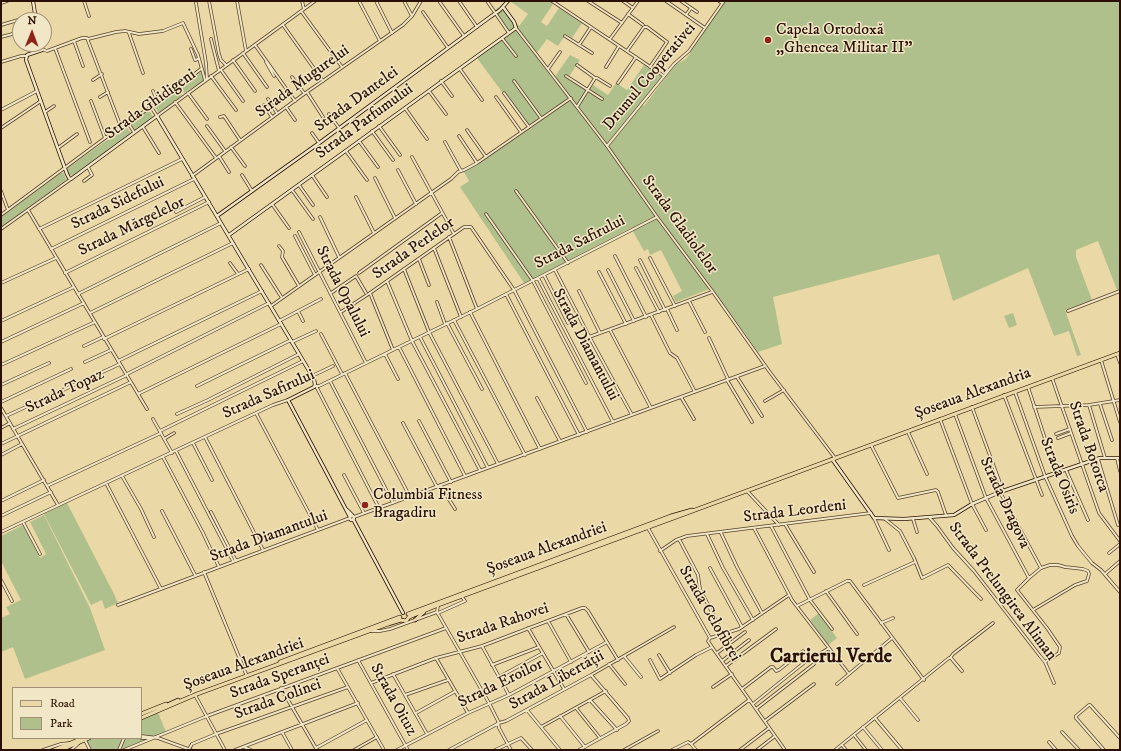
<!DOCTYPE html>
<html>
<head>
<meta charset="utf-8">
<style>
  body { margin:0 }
  #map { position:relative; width:1121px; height:751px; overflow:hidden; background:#ead9a6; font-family:"IM FELL DW Pica",serif }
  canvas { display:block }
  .frame { position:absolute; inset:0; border:2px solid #2a1002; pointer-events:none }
  .legend { position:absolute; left:12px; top:687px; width:130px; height:52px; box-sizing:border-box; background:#f1e6c5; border:1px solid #a19077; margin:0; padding:5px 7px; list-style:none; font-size:12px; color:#2a1002 }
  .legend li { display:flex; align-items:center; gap:8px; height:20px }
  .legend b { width:20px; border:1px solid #a19077 }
  .north { position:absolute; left:12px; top:12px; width:40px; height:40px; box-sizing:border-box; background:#f1e6c5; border:1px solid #a19077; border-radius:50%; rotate:1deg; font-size:11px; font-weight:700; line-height:16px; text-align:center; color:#2a1002 }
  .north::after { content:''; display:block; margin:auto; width:14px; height:18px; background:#8f2418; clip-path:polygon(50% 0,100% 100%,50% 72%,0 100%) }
</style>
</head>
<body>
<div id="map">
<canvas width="1121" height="751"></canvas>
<div class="frame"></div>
<ul class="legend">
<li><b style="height:5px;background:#ead9a6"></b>Road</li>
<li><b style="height:11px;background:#b0c08c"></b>Park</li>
</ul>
<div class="north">N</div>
</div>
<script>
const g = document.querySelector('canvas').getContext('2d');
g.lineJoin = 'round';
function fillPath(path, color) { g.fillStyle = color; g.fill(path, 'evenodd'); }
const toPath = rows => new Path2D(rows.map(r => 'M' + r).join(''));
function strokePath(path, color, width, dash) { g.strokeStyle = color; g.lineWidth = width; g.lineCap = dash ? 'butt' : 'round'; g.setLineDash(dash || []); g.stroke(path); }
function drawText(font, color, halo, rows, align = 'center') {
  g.font = font + ' "IM FELL DW Pica",serif'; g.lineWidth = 3; g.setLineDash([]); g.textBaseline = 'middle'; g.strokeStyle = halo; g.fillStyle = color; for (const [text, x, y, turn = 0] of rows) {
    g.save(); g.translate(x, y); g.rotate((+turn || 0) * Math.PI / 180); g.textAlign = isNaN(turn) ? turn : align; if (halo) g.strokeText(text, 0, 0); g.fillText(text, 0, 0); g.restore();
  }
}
fillPath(toPath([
  [510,1,549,1,553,4,541,22,547,26,559,8,582,23,572,38,566,34,558,46,547,39,536,54,553,79,570,55,580,60,568,78,588,92,593,85,608,95,616,83,627,90,644,65,662,77,641,104,644,106,675,65,686,59,725,1,1120,1,1120,289,1117,290,1098,241,1076,250,1076,257,1092,300,1065,310,1081,355,1077,356,1069,331,1054,336,1028,268,953,301,939,254,773,297,782,344,758,352,712,288,676,302,673,296,682,291,661,250,650,255,648,249,644,251,631,228,524,283,460,187,469,181,464,172,528,127,477,58,510,33,495,10,503,4,519,26,528,14],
  [201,72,203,78,203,81,184,93,182,86],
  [179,88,182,94,181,96,159,113,154,106],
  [149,110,153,117,135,130,134,129,130,123],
  [126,126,131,133,74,176,69,175,66,169,107,140,109,140,123,130,123,128],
  [61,173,64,173,66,180,1,228,1,217],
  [1013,313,1017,325,1009,328,1004,316],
  [67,503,114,594,118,603,105,609,102,600,91,605,44,514],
  [44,515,90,608,105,650,25,679,13,647,1,652,1,618,10,614,6,607,21,600,1,561,1,536,23,525,40,558,46,554,30,522],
  [819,613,837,638,828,645,810,620],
  [157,710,166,732,124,750,90,750,85,740,89,738,141,738,141,718]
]), '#b0c08c');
const street = toPath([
  [84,1,89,16],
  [209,1,219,54,221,60,226,65],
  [237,1,246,51],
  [302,1,304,9],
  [359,1,380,41],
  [376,1,392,33],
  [404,1,412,16],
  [439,1,464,36],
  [459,1,477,27],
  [487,1,509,33],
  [552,1,664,76],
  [588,1,622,23],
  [623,1,633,8],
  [666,1,705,28],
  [681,1,697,12],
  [719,1,722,3],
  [1,3,7,1],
  [196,3,206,63,207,79],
  [301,11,342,67],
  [423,12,448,48],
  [628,14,643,25],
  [686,15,691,8],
  [1,25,35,15],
  [283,25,323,81],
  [516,28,607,146,657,217,713,292,769,371,835,458],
  [129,33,143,73],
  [565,36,592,53],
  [1,37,20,32],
  [502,38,516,56],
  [88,39,116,32,125,31,139,34,163,31,183,23,198,55,205,80],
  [211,39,219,71],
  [610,39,638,1],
  [74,41,83,66],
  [255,45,295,101],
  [579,45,591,27],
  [55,48,90,142],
  [42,49,47,51,82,38,87,38,121,127],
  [191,49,195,60,198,59],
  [627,51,644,27,647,27,667,42,650,67],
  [243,53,267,87],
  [233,60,255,91],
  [1,62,21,56,26,56],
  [266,62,274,76],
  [577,65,595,78,577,107],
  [606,67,619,46],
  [460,69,482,100],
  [548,69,560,52],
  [221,70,243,101],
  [211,76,236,110],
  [566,76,602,99],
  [292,77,304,93],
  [595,78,597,78,610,86],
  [93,80,102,74],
  [441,81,452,96],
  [514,81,541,118],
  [618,83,636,57],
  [153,91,158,102],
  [429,91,446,114],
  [307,92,323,117],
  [188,93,207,119],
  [504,93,529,127],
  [100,97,108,92],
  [496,97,521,132],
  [268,99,277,113],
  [91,101,105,138],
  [175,102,216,158],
  [264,105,272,117],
  [151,107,157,116,315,1],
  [286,107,295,120],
  [405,108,427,139],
  [1,110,37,91],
  [45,112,54,106],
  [329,114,339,128],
  [220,117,224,116,240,140],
  [128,123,134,132],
  [207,126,225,151],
  [379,126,400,155],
  [143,127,159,153],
  [1,128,41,101],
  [467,130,486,157],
  [372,131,393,160],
  [312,133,319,143],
  [459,136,477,163],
  [359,141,378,167],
  [445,142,461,171],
  [607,146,674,64,689,51,724,1],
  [231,147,245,166],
  [58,148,77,134],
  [346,151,367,180],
  [219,156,229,172],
  [412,157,454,234],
  [398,170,416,204],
  [242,175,252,191],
  [312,175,327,197],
  [192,176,304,94,403,25,412,16,421,1],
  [375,178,395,218],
  [84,181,92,175,88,167],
  [299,185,313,205],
  [292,190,313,219],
  [1,191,8,210],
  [516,191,568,263],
  [356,197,374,233],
  [272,204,289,228],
  [28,210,147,409],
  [176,212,205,197],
  [486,214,533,281],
  [1,215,105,138,158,102,201,69],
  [320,217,339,257],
  [1,229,71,179],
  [39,229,182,159],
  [299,232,366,363],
  [295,236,315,275],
  [449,237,477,309],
  [279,246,283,251,282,257,299,286],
  [434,248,461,317],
  [51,249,194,179],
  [615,256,646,317],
  [650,258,675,306],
  [419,259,429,285],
  [640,260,665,310],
  [230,263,238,274],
  [261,265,282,298],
  [636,268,659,312],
  [404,269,429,332,498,464],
  [555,270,590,338,632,415],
  [608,270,634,321],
  [599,272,626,324],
  [65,273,209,202],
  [359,273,442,213],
  [544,275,568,323],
  [538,278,613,422],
  [387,281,412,341,480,470],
  [533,281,586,383],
  [1,283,56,258],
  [579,291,600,333],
  [331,293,356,276,366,293],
  [370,293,393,350],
  [78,294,221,223],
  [506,294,579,435],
  [689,301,705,332],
  [437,302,445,324],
  [271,306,431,193,451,179,458,172,464,170,477,163,571,98],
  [667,309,677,330],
  [298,311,303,321],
  [1068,311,1120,291],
  [341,312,370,293,464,227,471,227,514,290,587,432],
  [470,312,540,449],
  [90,313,233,243],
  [651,315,670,353,677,358,695,392],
  [454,320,525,455],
  [1,321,74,287],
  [279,321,321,299],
  [447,323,482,389],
  [610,330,651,408],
  [321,334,342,374],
  [420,337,488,468],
  [589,337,712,292],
  [709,338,728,379],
  [104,339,249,269],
  [1,342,84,303],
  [292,342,316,331],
  [84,346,103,337],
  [399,347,465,476],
  [385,354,398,379],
  [1117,354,1120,363],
  [1101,360,1120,422],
  [118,361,262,291],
  [85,362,111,350],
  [1,365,95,322],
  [345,373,410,497],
  [127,374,269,303],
  [312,376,333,366],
  [737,377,762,416],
  [1052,378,1099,513,1120,541],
  [727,380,752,422],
  [330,381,393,503],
  [1,385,49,363],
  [197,386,291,340],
  [315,386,319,386,477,309,657,217],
  [316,386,379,508],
  [1028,387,1056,472],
  [1015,392,1045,476,1072,536,1078,546,1092,563,1101,570,1120,592],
  [138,394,281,324],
  [1004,395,1042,495],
  [681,397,694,419],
  [537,398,560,441],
  [765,401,784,390],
  [1,402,71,369],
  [1100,404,1112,440],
  [1089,405,1105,458],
  [972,407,1003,491],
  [1034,407,1089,405,1120,400],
  [1,408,58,505],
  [256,413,318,530],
  [177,414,208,400,299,354],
  [955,414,986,498,1029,578],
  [6,416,120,364],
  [153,419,172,453],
  [940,419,972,504,986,530],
  [419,421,451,482],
  [403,423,437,487],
  [1,428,10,423],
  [13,429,127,375],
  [160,431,303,361],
  [908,432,927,474],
  [1056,434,1070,429],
  [205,437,263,550],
  [1058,438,1071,433],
  [164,439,174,433],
  [193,443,212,480],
  [1,444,131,382],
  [871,445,898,498,936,490,938,492,946,515],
  [176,451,233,561],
  [1,455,22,444],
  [163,457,203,533,219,567],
  [1117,458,1120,471],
  [1098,459,1118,525],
  [1066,470,1088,520],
  [344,475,364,513],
  [122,476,141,509,154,537],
  [106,483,161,589],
  [440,485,455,509],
  [47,486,161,433],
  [747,491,779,525],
  [1000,492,1041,568],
  [1,501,44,480],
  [162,511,195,575],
  [211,512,236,561],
  [1,516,51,492],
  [354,517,765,366],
  [929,517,937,526,953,548,974,571,1040,656,1045,662,1054,683],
  [874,518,889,550],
  [885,519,900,531,914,558,922,578,948,565,981,599],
  [913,519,917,532],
  [23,522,40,554],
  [785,524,814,572],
  [771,526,810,600,832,629],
  [648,528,710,638,708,641,712,647,785,750],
  [754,528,792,600,849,674],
  [1,532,273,405,288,400],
  [721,533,737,567,762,613],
  [707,534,723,568,753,620],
  [679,539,698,575,700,589,723,634],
  [660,551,676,540,687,536,871,513],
  [1109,553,1120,544],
  [710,568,742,627],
  [204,572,246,674],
  [1105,574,1120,561],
  [1,580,12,601],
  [864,585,915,562],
  [826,591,857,634],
  [118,605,350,518],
  [438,605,437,612,489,703,498,721,499,728,511,750],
  [797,606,847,581,850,581,924,680],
  [1033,610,1075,585,1087,581,1089,574,1088,571,1083,569,1065,567,1058,565,1050,565,1041,568,1029,578,1017,590,1047,628,1060,647,1059,653,1045,662],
  [438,613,465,601,462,597],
  [566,614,589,652],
  [548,621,571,662],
  [881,623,893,618],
  [528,628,564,689],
  [370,631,380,631,390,629,437,612],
  [710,638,739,629,789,595],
  [482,646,509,695],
  [717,653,745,632],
  [659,655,670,673],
  [624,656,641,677],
  [436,658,468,713],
  [950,658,953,654,993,623],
  [358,660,408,750],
  [650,660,660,679,696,655,712,647],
  [722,661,749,640],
  [609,664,625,684],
  [492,665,539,647],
  [726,666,776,629],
  [337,668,384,750],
  [393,674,427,734],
  [499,677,543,653],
  [371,683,436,658,482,646,582,608,585,608,588,611,618,660],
  [837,684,892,638],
  [713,687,732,674],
  [281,688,317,750],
  [742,689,771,667,773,667,776,671,779,670,803,651],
  [195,695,225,750],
  [405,695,448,680],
  [900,698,918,720],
  [590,700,617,730],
  [753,704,810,658,821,653,829,648],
  [576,708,600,738],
  [756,709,814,664],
  [527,710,560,750],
  [416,713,454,692],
  [560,716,585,747],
  [875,718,902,750],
  [765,721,814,684],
  [541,727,606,691],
  [863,727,882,750],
  [282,732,292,750],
  [1062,732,1079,750],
  [854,735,866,750],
  [141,736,158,738,191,750],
  [141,738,149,738],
  [85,740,90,750],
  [1049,742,1056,750],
  [691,744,749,700],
  [691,744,696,750],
  [842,745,846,750],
  [244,747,251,750],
  [316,748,367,720],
  [189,749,192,744,216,734,348,687],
  [43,750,61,744,70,743],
  [71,750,79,743],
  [119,750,124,738],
  [124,750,207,716,446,628],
  [235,750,358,703],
  [354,750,377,737],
  [397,750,468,713,509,695,607,642],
  [449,750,499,723,506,721,591,675,674,627],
  [495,750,521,738,532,750],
  [579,750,626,724,629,721,628,718,591,675],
  [624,750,658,731],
  [672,750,688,742,691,744],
  [740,750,769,728],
  [757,750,775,736],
  [835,750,949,658,951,658,962,671],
  [1104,750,1076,718,1076,716,1089,705,1090,705,1120,738]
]);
const secondary = toPath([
  [33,1,36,20],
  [41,44,42,50,27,55,26,60,67,174,69,178,71,179,157,116,314,379,315,385,314,387,288,400,350,517],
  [217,216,322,141,486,20,500,10,508,1],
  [229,235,516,28,514,22,503,7],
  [832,459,874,518,904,519,954,515,972,504,1000,492,1082,464,1100,458,1120,458],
  [347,510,352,515],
  '350 518a2 2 0 1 1 4 0a2 2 0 1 1-4 0Z',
  [353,519,403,613]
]);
const primary = toPath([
  [408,614,671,516,692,510],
  [415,620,424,612],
  [280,662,400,617],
  [165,706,178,700],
  [141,714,166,704],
  [141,718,197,694,388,624,401,620,406,621,409,617,438,605,1120,353],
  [54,750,83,738],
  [61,750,89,738]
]);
strokePath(street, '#5a422b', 3.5);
strokePath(secondary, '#2a1002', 4);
strokePath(primary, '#2a1002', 4.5);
strokePath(street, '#f1e6c5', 2);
strokePath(secondary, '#f1e6c5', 2.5);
strokePath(primary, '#ead9a6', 3);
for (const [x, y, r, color] of [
  [768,40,4,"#8f2418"],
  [365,505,4,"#8f2418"]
]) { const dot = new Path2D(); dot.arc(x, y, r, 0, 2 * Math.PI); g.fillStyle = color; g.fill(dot); strokePath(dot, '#f1e6c5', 1.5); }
drawText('16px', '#2a1002', '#f1e6c5', [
  ["Capela Ortodoxă",776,31],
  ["„Ghencea Militar II”",776,49],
  ["Columbia Fitness",373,496],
  ["Bragadiru",373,514]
], 'left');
drawText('16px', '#2a1002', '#f1e6c5', [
  ["Drumul Cooperativei",650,77,-50],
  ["Strada Mugurelui",303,82,-36],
  ["Strada Dantelei",357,100,-36],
  ["Strada Ghidigeni",151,105,-36],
  ["Strada Parfumului",365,122,-36],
  ["Strada Sidefului",118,204,-26],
  ["Strada Gladiolelor",679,225,54],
  ["Strada Mărgelelor",132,227,-26],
  ["Strada Safirului",580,243,-27],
  ["Strada Perlelor",414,249,-35],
  ["Strada Opalului",342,292,63],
  ["Strada Diamantului",585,345,62],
  ["Strada Topaz",65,392,-25],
  ["Șoseaua Alexandria",973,394,-20],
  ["Strada Safirului",269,395,-24],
  ["Strada Botorca",1088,447,71],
  ["Strada Osiris",1059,476,68],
  ["Strada Dragova",1004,503,65],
  ["Strada Leordeni",795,512,-7],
  ["Strada Diamantului",269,537,-20],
  ["Șoseaua Alexandriei",547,549,-20],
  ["Strada Prelungirea Aliman",1002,592,53],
  ["Strada Celofibrei",709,614,60],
  ["Strada Rahovei",503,624,-19],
  ["Șoseaua Alexandriei",244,665,-20],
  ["Strada Speranței",280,677,-20],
  ["Strada Libertății",557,681,-29],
  ["Strada Eroilor",501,684,-26],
  ["Strada Colinei",278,700,-20],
  ["Strada Oituz",393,700,61]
]);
drawText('bold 20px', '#2a1002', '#f1e6c5', [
  ["Cartierul Verde",831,658]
]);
</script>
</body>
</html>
